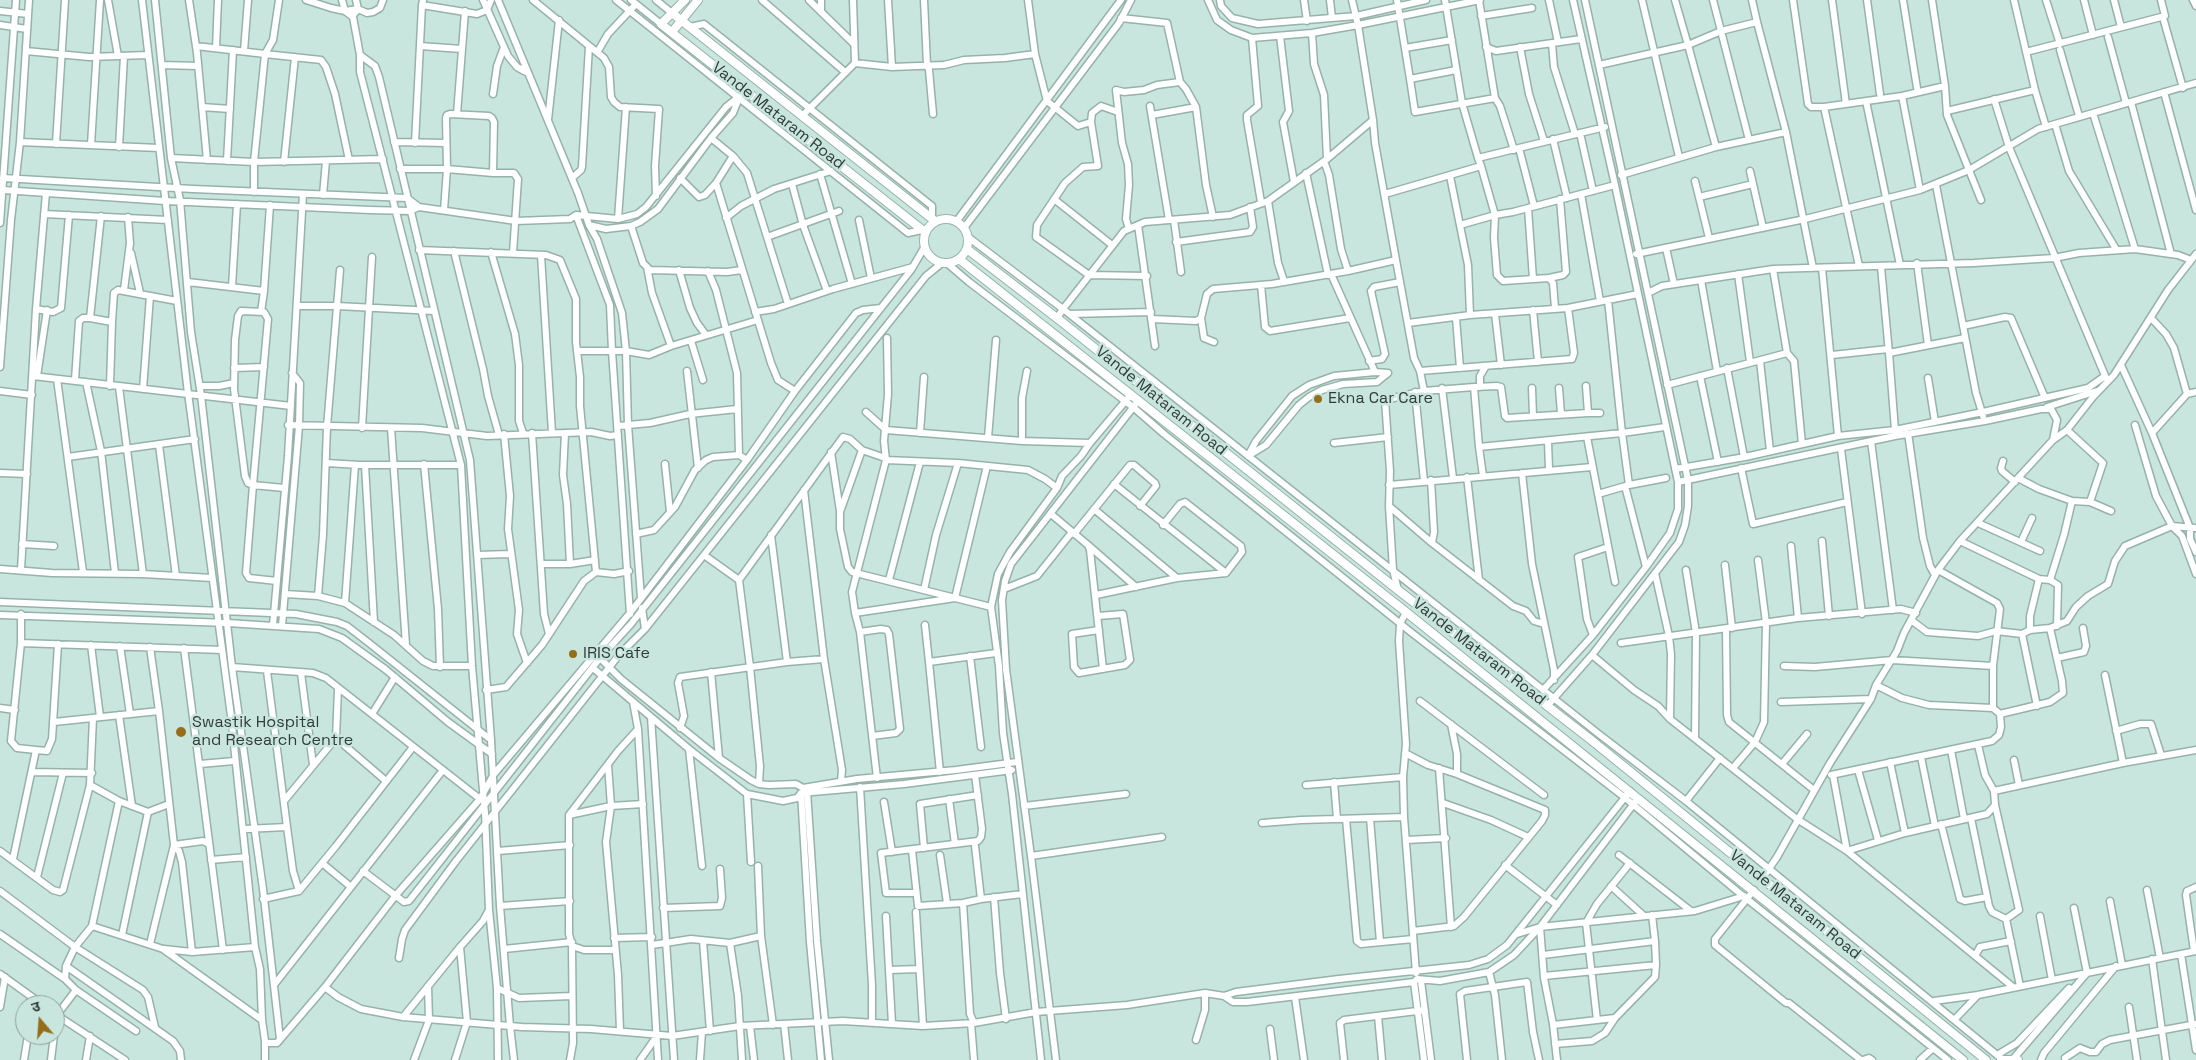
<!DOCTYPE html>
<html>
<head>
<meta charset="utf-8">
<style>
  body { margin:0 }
  #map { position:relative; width:2196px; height:1060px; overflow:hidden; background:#c9e6de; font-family:"Space Grotesk","Noto Sans Devanagari",sans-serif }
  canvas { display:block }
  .north { position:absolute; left:15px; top:995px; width:50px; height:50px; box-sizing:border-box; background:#c9e6de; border:1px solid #8ca29c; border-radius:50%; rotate:342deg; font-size:14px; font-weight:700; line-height:20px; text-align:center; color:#313c39 }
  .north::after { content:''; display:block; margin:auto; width:18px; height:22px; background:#966e19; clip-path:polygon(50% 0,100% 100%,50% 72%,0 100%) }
</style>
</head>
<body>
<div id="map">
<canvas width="2196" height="1060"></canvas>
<div class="north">उ</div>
</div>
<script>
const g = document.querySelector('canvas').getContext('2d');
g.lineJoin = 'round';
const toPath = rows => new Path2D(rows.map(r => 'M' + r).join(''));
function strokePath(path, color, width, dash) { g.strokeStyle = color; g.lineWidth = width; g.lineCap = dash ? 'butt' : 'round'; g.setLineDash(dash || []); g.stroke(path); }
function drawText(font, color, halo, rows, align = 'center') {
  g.font = font + ' "Space Grotesk",sans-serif'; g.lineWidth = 5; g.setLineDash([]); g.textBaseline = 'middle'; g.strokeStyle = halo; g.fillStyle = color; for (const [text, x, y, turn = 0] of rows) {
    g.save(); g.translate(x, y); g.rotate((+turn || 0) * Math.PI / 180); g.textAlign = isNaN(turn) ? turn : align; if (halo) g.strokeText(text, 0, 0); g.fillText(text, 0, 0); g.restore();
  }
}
const minor = toPath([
  [108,0,118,56],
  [142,0,188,393,231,716,255,947,260,969,262,1020,265,1041,268,1043,277,1043,325,987,338,997,361,1009,403,1017,522,1027,591,1029,672,1036,740,1026,843,1021,923,1026,974,1023,1036,1012,1127,1005,1205,993,1224,996,1236,992,1339,979,1469,965,1488,959,1507,945,1630,791],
  [155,0,171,158,180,200,191,332,201,395,232,667,263,889,280,1039],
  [189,0,197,53,207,160],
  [279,0,273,40,265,54,321,60,326,67,335,94,349,160],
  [306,0,331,8,345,11,358,9,367,13,373,12,380,8,383,0],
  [342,0,345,11,353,17,360,55,360,72,461,465,472,666,485,813,489,910,497,988,498,1060],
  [423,0,422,5,477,14,487,10,491,0],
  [483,0,508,56,517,67,528,73],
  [498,0,578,193,589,225,597,239,622,313,626,351,628,425,641,598],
  [533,0,604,58,609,67,611,97,614,102,620,107,659,109,655,166,656,196],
  [616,0,908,233,922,230],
  [631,0,661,24],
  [656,0,672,13],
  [762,0,845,72],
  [809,0,854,44],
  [821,0,821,12],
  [888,0,892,67],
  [924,0,927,65,929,70,933,114],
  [1028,0,1035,54,1047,101,1078,126,1091,122,1098,166,1083,167,1065,183,1037,225,1036,237,1089,275,1147,276],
  [1208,0,1217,20,1231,30,1252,38,1312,33,1358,25,1480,0],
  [1220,0,1221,6,1232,18,1258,24,1356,16,1426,0],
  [1304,0,1307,21],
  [1330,0,1332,18],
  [1352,0,1358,25,1373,120,1375,143,1396,260,1414,358,1420,371,1424,391],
  [1397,0,1410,79,1456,70],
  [1445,0,1462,103,1478,158],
  [1479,0,1495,98,1500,106,1514,150],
  [1549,0,1558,42],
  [1642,0,1679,157],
  [1675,0,1688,45,1721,31,1749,140],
  [1713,0,1721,31,1757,22,1752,0],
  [1793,0,1808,104,1811,107,1824,107,1902,96,1945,86],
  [1832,0,1846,104],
  [1867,0,1880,94],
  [1903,0,1917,88],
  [1932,0,1945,86,1947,115,1981,200],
  [2014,0,2035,90,2046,127],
  [2046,0,2060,44],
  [2084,0,2093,35],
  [2114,0,2121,27],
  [2193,0,2196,6],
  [0,11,28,14],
  [355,13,358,9,356,0],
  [1481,16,1532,8],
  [1121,18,1167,23,1180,82],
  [2164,21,2183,88],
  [1757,22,1786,132,1813,268],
  [0,25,27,29],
  [690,27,704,24,803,103,932,206,932,219],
  [1312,33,1314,64,1324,95,1327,159],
  [1280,36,1289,111,1283,122,1294,182],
  [2108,37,2126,103],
  [1252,38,1258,106,1247,115,1247,120,1261,202],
  [1552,44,1554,67,1575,134],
  [196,46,265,54,254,162,254,192],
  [420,46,462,49],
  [1486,47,1496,51,1581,39],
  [1520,47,1529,94,1544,141],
  [216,48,218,0],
  [1405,48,1452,40],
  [2060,50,2079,116],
  [26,51,89,57,148,55],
  [244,51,248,0],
  [598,51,608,34,636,4],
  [2026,52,2165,16,2161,0],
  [360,55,375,66,379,77,470,460,491,740],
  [855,63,892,67,944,65,964,60,1005,58,1035,54],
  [162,65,198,66],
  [1599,65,1688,45,1716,147],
  [1410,79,1415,112,1495,98],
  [2164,92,2196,210],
  [493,94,497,66,504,47],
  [1902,96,1920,190],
  [1994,99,2009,147,2106,378],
  [1866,101,1900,265],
  [2131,102,2171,254],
  [1150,106,1169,220],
  [202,107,230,109],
  [1824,107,1859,266],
  [1947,111,2035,90],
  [2093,113,2135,249],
  [457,114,465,11],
  [1152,115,1196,107],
  [802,116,855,63,853,0],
  [548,120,559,20],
  [1091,122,1092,113,1101,106,1118,112],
  [2055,124,2069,171,2116,249],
  [1580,133,1593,191],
  [711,138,733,156,747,173,788,304],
  [1553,139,1567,198],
  [20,142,159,148],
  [394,142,446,143],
  [415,143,422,5],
  [56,144,65,0],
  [91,145,100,0],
  [119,147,124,56],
  [1519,148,1534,206],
  [171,158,254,162,383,159],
  [227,161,233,50],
  [1324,161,1329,175,1341,249,1348,271],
  [284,162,295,57],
  [1481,166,1495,215,1513,212,1615,185],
  [400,169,447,169,493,173,494,122,492,118,489,116,450,114,447,115,446,118,447,169,444,210],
  [1750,171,1753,184],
  [493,173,514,173,518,179,513,253],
  [1306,173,1328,275],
  [820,174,852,284],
  [1621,175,1716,147,1786,132],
  [1450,176,1468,265,1470,315],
  [3,178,193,189,407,198,419,207],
  [572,178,581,170,582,167,589,46],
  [1695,181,1699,197],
  [716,183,733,156],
  [792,184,803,225],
  [1936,185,1976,393,1983,416],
  [3,190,165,201,370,210,410,211,419,207,516,221,570,219,576,215,618,219,637,214,646,207,726,107,746,91],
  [1385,194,1481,166,1478,158,1605,127],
  [1581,194,1600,301],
  [323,195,326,161],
  [1054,199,1112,245],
  [1268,201,1278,263,1284,281],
  [1528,208,1533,279],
  [44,214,168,220],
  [576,215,610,305,612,351,630,614],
  [726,218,741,206,774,189,831,171],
  [618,219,626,107],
  [859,220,871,278],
  [1174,220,1181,272],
  [956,222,1121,0],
  [0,223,16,0],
  [589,225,606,229,631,226,640,222,658,209,711,138,733,113,739,98],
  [803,225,827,291],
  [1138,225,1155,346],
  [1460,225,1495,215,1494,238,1497,275,1503,281,1549,278,1553,283,1555,308],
  [631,226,643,263,650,270,727,272,742,270],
  [964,228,1119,23,1131,0],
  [1129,229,1126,219,1129,185,1128,164,1122,143,1116,90,1124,92,1144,90,1157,85,1180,82,1186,89,1196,107,1206,185,1213,217],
  [767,237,839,211],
  [968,237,1063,309,1124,231,1145,222,1230,215,1268,201,1327,159,1373,120],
  [1709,238,1699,197,1753,184,1763,228],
  [1176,242,1250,232,1253,227,1250,207],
  [1666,248,1674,284],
  [419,250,546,255,560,260,576,299,576,342,580,377,580,406,596,572],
  [454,251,483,369,488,396,499,435],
  [491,252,515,334,519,365,519,421,523,433],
  [131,253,140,293],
  [1636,254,1805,219,1920,190,1969,170,2038,129,2196,83],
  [541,255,552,433],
  [1917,263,1928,345],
  [948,264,969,282,1133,407,1164,434,1412,633,1624,797,1737,891,1948,1060],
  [647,267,652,293,671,346,758,320],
  [1881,267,1889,353,1965,338],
  [1822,268,1838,436],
  [1773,269,1787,353],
  [340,270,327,427,323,535,318,596,345,603,394,635,423,661,433,666,472,666],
  [679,270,690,308,697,323,706,335],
  [708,271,716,290,737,373,739,455],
  [1331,274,1375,372],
  [1738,274,1750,362],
  [1549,278,1563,275,1566,272,1560,199],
  [1701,280,1717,371],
  [188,282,264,291,261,312],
  [1261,285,1265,327,1270,331,1350,318],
  [232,287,237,204],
  [124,290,130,243,128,217],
  [264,291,270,205],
  [1648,293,1662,286,1773,269,1974,263,2054,258,2079,253,2135,249,2178,255,2191,260],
  [1608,300,1622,433,1665,427],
  [297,306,337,306,434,311],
  [36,309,53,312,61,308,69,215],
  [1533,310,1538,362],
  [755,312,774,309,833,289,913,267],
  [1070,314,1151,312],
  [1495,314,1501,365],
  [90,318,101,216],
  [1057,318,1063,309,1600,735,1686,801,2002,1059],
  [1201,318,1204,338,1214,342],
  [1456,318,1460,368],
  [2151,318,2166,334,2174,348,2187,394],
  [1152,319,1196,321,1201,318,1207,294,1213,289,1272,284,1348,271,1396,260],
  [112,322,114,293,118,290,177,301],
  [1408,323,1470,315,1568,308,1638,294],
  [1963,326,2005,317,2011,318,2045,398],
  [887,338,888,394,884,441,886,460,852,592,855,613,955,598,987,466],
  [691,341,703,380],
  [577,351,626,351,649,355,671,346],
  [1889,353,1895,430],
  [1832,355,1888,349],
  [1369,361,1382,359,1385,354,1371,291,1374,287,1400,282],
  [1760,361,1770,451],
  [2121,365,2152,433,2190,528,2190,539,2196,552],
  [0,367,11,220,20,142,29,0],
  [234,368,264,367],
  [1727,368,1744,457],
  [687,371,698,468],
  [1420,371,1572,359,1574,353,1568,308],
  [1375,372,1388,373,1377,382,1343,384,1322,390,1309,397,1299,405,1266,445,1248,456,1256,441,1292,396,1309,385,1334,376,1375,372],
  [33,376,291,406],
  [37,376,47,310],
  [1700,376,1718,462],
  [1928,378,1935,422],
  [57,379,83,572],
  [75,380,79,321,83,318,90,318,112,322,110,386],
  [86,382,101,451,115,573],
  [1667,385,1787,353,1794,361,1802,444],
  [200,386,219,386,234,383],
  [119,387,143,574],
  [1474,387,1497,386,1501,387,1505,416,1507,418,1588,413,1586,386],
  [1480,387,1480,376,1486,366],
  [1442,388,1453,478],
  [1532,388,1533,416],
  [1559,388,1561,414],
  [143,389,150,296],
  [0,391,32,395],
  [795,391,856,313,863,310,881,308],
  [1415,392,1424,481],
  [2047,407,2097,391],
  [866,412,886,430,1022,441,1090,443],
  [1588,413,1600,413],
  [288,425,422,428,487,436,591,432,610,436,618,435],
  [2135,425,2156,496,2172,526,2182,536,2196,574],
  [617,426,650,423,690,414,737,409],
  [362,428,372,257],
  [391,428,406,645],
  [2067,430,2103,463,2090,502],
  [532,433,544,614,549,634],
  [565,433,563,475,567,504,570,564],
  [920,433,924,377],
  [1908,433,1923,538,1930,566,1935,575],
  [2152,433,2187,394,2196,392],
  [504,434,510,496,508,529,519,610,517,634,527,663],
  [1587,437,1598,494,1629,485],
  [988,438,996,340],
  [1022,441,1022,398,1027,371],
  [1548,441,1549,470],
  [1871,441,1893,610],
  [1334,443,1388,437],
  [159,445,176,576],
  [1479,447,1483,476],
  [1841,449,1862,614],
  [862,450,840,512,840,529,848,567,852,572,991,607],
  [831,452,840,511],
  [68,457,195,439],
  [886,460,958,463,1028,470,1045,479,1057,488],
  [2003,461,2001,468,2002,471,2015,482],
  [326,463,360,465,461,465],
  [424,464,438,609,440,667],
  [665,464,670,512],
  [365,465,374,622],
  [1741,468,1753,524,1847,502],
  [1675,469,1745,457,1838,436,1895,430,1983,412,2088,388,2105,376],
  [0,473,27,474],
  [1522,473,1532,564,1554,670,1554,680],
  [1467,477,1479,580],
  [2018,478,2039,489,2072,501,2090,502,2111,511],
  [1431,480,1434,532,1432,543],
  [1678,482,1895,436,1985,421,2041,409,2051,409,2057,420,2053,440],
  [1114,484,1226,573],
  [1389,485,1592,467],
  [1625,486,1646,567],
  [1598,494,1615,582],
  [1389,506,1432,543,1513,606,1526,611,1534,621,1544,624],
  [1094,509,1177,578],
  [1051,514,1088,545,1090,550,1103,669],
  [1978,523,2040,551],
  [636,534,654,530,675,507,695,470,706,460,713,457,739,455,747,460,795,391,778,380,771,363,716,183,705,195,699,197,680,178],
  [1074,534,1130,465,1134,465,1155,483,1156,486,1140,506],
  [771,535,787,662],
  [1822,541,1829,616],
  [1960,541,2039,579,2050,580,2058,585,2057,626],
  [2021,542,2032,518],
  [22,544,54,546],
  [1088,545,1136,587],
  [1791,546,1798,618],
  [477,555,510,554],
  [704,555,739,580,750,667,760,766,759,784],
  [542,564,570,564,595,560],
  [1725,565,1732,628],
  [0,569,52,573,143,574,212,578],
  [21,570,36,309,46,193],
  [1686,570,1696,633,1695,738],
  [1655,573,1669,636,1671,654,1670,719],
  [739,580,843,437,850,439,862,450,885,458],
  [889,580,920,462],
  [2050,580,2064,535,2072,501],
  [277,581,249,578,246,573,253,485,248,483,245,476,234,389,235,340,238,316,241,311,264,312,268,319,253,485,284,488],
  [1004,589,1037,576,1072,532],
  [924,590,936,535,958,463],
  [1398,590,1393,570,1389,506,1390,471,1385,400,1424,391,1474,387,1479,447,1622,433,1629,485,1666,478],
  [285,594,318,596],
  [1096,595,1177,578,1226,573,1242,552,1241,546,1185,502,1180,504,1163,525],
  [0,602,296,614,337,622,347,626,369,643,491,740,500,906,510,1026,514,1060],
  [345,603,355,465],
  [642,608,645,629],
  [1406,612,1400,624,1399,641,1406,744,1403,777,1404,817,1416,973],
  [855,613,860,632],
  [0,615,228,623,319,629,342,638,385,669,448,722,492,754],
  [1098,616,1123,614,1130,660,1125,665,1079,673,1074,667,1072,634,1099,630],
  [1911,620,1927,632,1978,636,1996,631,2022,634,2030,630,2050,628,2067,621,2076,607,2088,596,2108,584,2115,561,2125,546,2172,526,2196,528],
  [273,625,288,456,303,194],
  [925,625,929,662],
  [282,626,299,426,300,383,292,373],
  [1726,629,1727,715,1729,722,1814,790],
  [2030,630,2030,616,2039,579],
  [2022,634,2037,706],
  [1593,635,1587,619,1578,557,1608,547],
  [21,643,222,650],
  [1621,643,1798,618,1901,609,1916,613],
  [91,645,100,717],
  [120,646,130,714],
  [150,647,159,711,174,845,150,944],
  [184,648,223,950],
  [1592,655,1634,690,1658,706,1670,719,1797,819,1847,851,1905,833,1987,814,1995,805,1994,791,1985,775,1978,745],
  [970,656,981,747],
  [600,658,621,679,719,758,751,780,759,784,769,785,796,784,803,788,857,779,956,770,1017,762],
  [2057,658,2084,652,2086,646,2083,628],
  [824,659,842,770,841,781],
  [1784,666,1815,667,1892,660,1993,666],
  [232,667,313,673,326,678,480,799],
  [593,668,689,749,747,794,783,801,797,798,801,793,904,784,1012,770],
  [267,671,287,827],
  [711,672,719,758],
  [301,673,313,765],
  [2105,675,2123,763,2196,750],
  [1876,685,1902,698,1929,705,1993,708,1993,666,2000,609,1997,603,1938,570],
  [486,690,506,687,542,645,584,581,596,572,614,574,629,571],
  [1543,690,1593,635,1646,567,1670,533,1678,509,1678,482,1615,185,1573,0],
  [1420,701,1544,795],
  [633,702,638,729,658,1060],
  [1781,702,1871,699],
  [1548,705,1592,655,1679,542,1685,525,1688,506,1688,480,1585,0],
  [0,708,15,710],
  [372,714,395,677],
  [2000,714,2050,702,2063,693,2062,681,2050,628],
  [119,715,132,806],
  [651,717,674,1060],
  [54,722,159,711],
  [1451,724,1457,754,1457,774],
  [680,728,684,716,678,683,680,677,787,662,824,659,804,490],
  [2116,731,2140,724,2151,724,2161,755],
  [872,736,896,733,900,729,889,634,887,630,881,629,860,632,877,778],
  [336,738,338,689],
  [689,749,702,866],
  [36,750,47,751,52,739,58,644],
  [1951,750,1964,819],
  [1405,753,1428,765,1457,774,1545,810,1545,815,1542,821,1464,917,1454,926,1413,931],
  [1921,757,1935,826],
  [2014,760,2019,785],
  [1890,762,1905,833],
  [200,764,234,761],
  [1782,764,1807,734],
  [608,765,611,806,606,842,618,975,620,1031],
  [1439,768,1451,927],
  [1733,768,1755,742,1764,722,1766,623,1758,560],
  [1858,770,1878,840],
  [32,772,92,773],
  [940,772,929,662,996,653],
  [1831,775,1992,741,1999,735,2001,727,2000,714,1993,708],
  [1833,775,1847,851,2013,987],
  [1334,782,1337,819],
  [90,785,119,801,148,812,169,804],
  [1306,785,1403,777],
  [860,787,872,985,872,1022],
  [807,791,817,941,829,1060],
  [1994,791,2123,763],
  [801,793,810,942,821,1060],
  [747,794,751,862],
  [949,799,955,844],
  [284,801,336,738,386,781],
  [1686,801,1720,758],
  [884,802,892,852],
  [1443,803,1491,820,1528,837],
  [1995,805,2019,910,2006,919],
  [1024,806,1126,794],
  [569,815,611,806,643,804],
  [1370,818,1380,942],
  [1971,818,1989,906,1992,912,2006,919,2020,986],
  [1346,819,1357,941,1361,944,1413,939],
  [1262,823,1301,820,1404,817],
  [1941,824,1960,899,1965,901,1987,897],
  [244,829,287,827,293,871,299,891],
  [1406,840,1446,838],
  [975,846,981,899,1022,894],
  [924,848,920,804,978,795],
  [912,850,918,906,963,903,981,899],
  [0,851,53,890,60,892,63,890,90,785,93,718],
  [498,851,570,845],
  [940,855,947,903],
  [1619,855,1691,911],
  [1031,856,1162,837],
  [13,859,36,750,17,748,11,741,21,643,21,614],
  [211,860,246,857],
  [322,863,351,887],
  [1505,865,1557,905],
  [758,866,761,936],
  [363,871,404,902,409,901,600,658,631,624,911,270,924,248],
  [37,877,63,773],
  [1762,879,1777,857,1830,763,1871,699,1876,685,1897,651,1904,633,1938,570,1960,541,2053,440,2067,430,2093,397,2114,375,2168,290,2196,254],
  [1611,886,1644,916],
  [1754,890,1715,939,1715,945,1786,1003,1789,1003,1861,1060],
  [2147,890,2160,958],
  [0,891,75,947,143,990,148,997,155,1027],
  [916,893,886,893,881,853,978,841,981,837,982,829,975,775],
  [994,897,1000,973,1006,1019],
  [263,899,299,891,336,846,413,747],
  [2110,901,2122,965],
  [963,903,970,1014,974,1023],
  [500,906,570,901],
  [663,908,720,906,722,898,720,869],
  [2074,908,2087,973],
  [916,912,923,1026],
  [886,916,892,1024],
  [2040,916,2052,980],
  [92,926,119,801],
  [1540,927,1544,978,1553,1024,1557,1060],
  [0,934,65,979],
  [1517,934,1540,927,1695,911,1744,896],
  [122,935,148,812],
  [614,938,652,937],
  [703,941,710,1031],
  [730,943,738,996,742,1060],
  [652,945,691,939,730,943,761,936,773,1025],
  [572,946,584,950,615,950],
  [164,949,192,952,255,947],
  [504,949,572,942],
  [2194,951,2186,895,2187,891,2196,887],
  [192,952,182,862,179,851,174,845,203,841,209,844],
  [2181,954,2196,1050],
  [1543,955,1655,941,1652,915],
  [1975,956,1980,947,2011,941],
  [399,958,402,939,405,930,456,861,619,655,645,629,926,276,942,263],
  [2152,959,2166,1060],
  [66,966,173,1041,180,1051,181,1060],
  [889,970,919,969],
  [1489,972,1495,995,1502,1060],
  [0,974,43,1005],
  [1544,976,1656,965,1655,941],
  [1421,981,1431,1060],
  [1414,982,1424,1060],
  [274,985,443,770],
  [325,987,396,895,480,799,494,774,630,613,747,460],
  [497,988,519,998,572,996],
  [76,990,136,1031],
  [1224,996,1233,1002,1247,1002,1414,982,1417,979,1440,981,1489,972,1514,955,1540,927,1636,801],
  [1295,997,1304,1060],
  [1934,1001,1978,995,2196,951],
  [0,1007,5,977],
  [2129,1007,2137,1060],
  [55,1014,125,1060],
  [1378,1016,1382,1060],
  [403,1017,460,947],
  [1955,1019,1978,995],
  [1597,1020,1615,1018,1655,977,1656,965],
  [971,1023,974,1060],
  [784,1024,788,1060],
  [1553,1025,1597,1020,1586,923,1597,904,1630,863],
  [750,1026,754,1060],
  [55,1029,57,1015,76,990,65,979,66,966,75,947,92,926,163,949,262,1020],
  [1270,1029,1274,1060],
  [1196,1040,1205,1010,1205,993],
  [1555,1044,1592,1041,1605,1033,1615,1018],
  [1997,1055,2017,1043,2069,988],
  [2014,1058,2086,974],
  [2065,1058,2080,1048,2090,1052,2096,1052,2102,1044,2110,1040,2196,1024],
  [24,1060,28,1035],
  [51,1060,54,1035],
  [86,1060,90,1036],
  [265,1060,265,1041],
  [414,1060,429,1020,428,986],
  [455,1060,467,1022,460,947,483,921,489,910],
  [570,1060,573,1043,572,946,569,934,569,815,618,751,638,729],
  [640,1060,657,1036],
  [700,1060,702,1032],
  [1041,1060,1012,794,1003,733,999,666,991,607,998,574,1010,552,1057,488,1062,476,1081,456,1090,443,1128,398],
  [1056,1060,1031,856,1006,669,1002,600,1005,581,1011,564,1135,405],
  [1344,1060,1340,1023,1344,1020,1425,1010],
  [1467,1060,1460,994,1465,991,1527,982,1533,1032,1539,1060],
  [1863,1060,1869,1058,1872,1060],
  [1920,1060,1932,1049],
  [2041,1060,2044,1053,2116,966]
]);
const major = toPath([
  [685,0,661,24,925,232],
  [672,13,935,221],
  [672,32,698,0],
  '924 241a22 22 0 1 1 44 0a22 22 0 1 1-44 0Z',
  [967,249,1062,322,1398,590,1590,739,1986,1060],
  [959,259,1406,612,1963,1060],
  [2001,1060,2018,1060]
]);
strokePath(minor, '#96b2aa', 9);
strokePath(major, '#96b2aa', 10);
strokePath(minor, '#fff', 6);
strokePath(major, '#fff', 8);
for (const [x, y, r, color] of [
  [1318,399,5,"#966e19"],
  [573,654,5,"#966e19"],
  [181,732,6,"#966e19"]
]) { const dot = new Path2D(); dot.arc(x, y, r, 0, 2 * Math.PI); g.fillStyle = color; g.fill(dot); strokePath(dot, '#c9e6de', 2); }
drawText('16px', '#313c39', '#c9e6de', [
  ["Vande Mataram Road",778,116,38],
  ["Vande Mataram Road",1161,401,39],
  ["Vande Mataram Road",1479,652,38],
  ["Vande Mataram Road",1795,905,39]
]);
drawText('16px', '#313c39', '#c9e6de', [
  ["Ekna Car Care",1328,399],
  ["IRIS Cafe",583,654],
  ["Swastik Hospital",192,723],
  ["and Research Centre",192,741]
], 'left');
</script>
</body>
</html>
